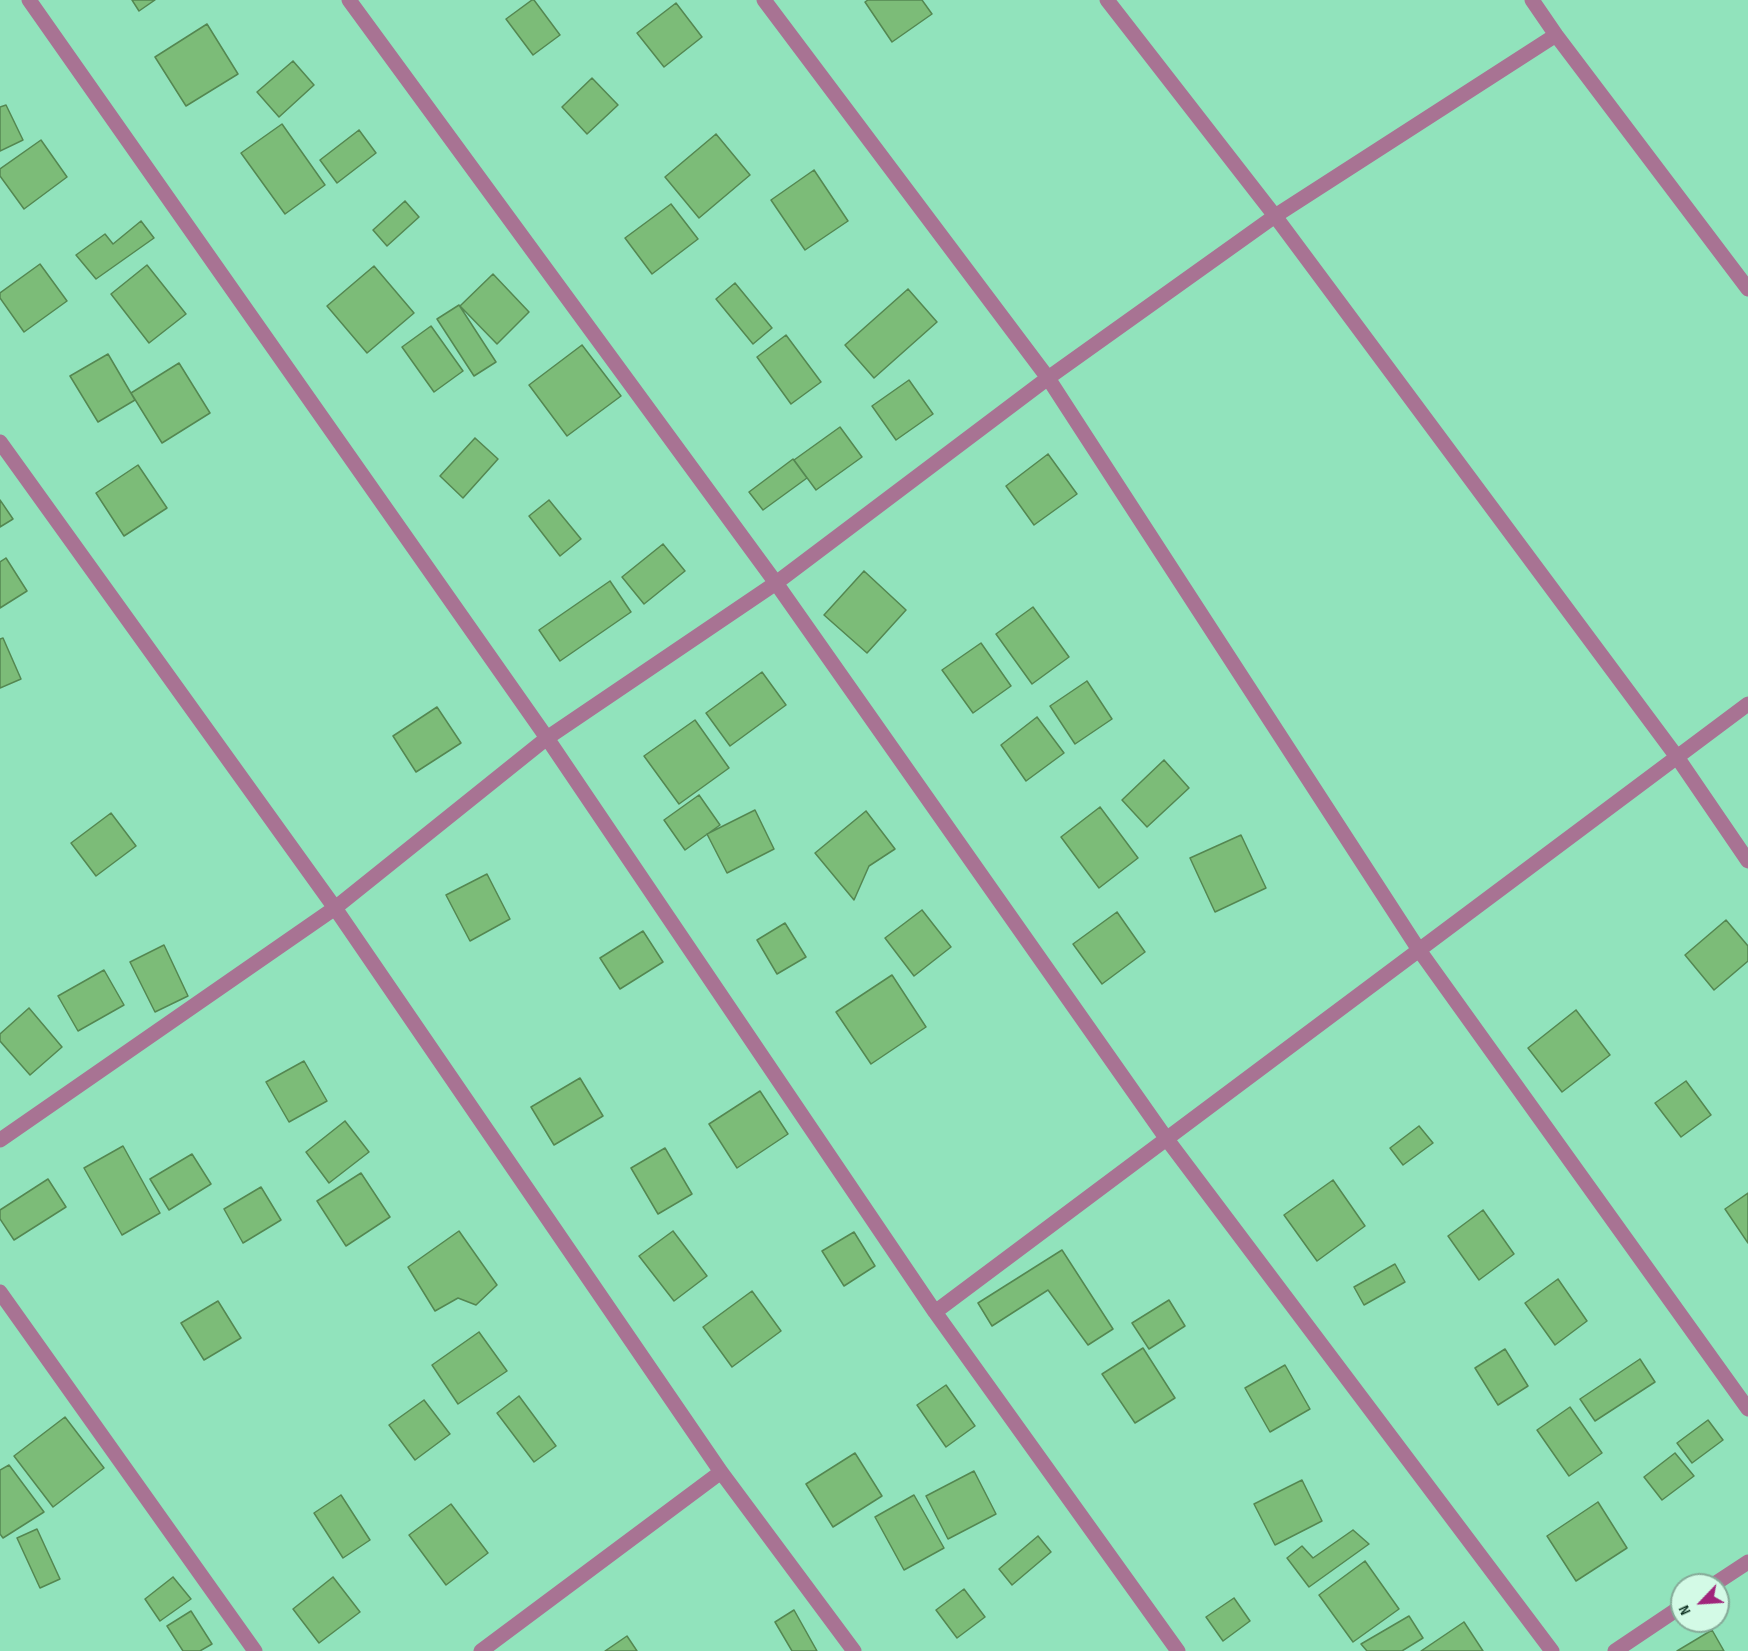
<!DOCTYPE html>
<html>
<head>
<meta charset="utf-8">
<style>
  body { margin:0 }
  #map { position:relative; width:1748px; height:1651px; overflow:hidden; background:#91e3bc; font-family:"Sofia Sans Condensed",sans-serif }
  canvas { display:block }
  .north { position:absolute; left:1670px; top:1573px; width:60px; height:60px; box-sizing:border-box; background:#d3fae6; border:2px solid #85aa98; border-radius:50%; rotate:245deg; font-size:16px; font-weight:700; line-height:24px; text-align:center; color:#103324 }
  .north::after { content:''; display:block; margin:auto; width:21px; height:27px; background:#a0257b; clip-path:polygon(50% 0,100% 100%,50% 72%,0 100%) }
</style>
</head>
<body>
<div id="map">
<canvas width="1748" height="1651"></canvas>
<div class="north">N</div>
</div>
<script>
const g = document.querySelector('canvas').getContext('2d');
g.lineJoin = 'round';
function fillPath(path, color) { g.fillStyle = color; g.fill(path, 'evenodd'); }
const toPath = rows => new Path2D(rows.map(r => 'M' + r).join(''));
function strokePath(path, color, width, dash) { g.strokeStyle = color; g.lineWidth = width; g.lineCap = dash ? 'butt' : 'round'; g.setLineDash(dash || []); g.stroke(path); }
const building = toPath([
  [132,0,155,0,139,11,132,0],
  [532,0,534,0,560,35,533,55,506,19,532,0],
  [868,0,922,0,932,14,892,42,865,2,868,0],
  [676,3,702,37,664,67,637,33,676,3],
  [207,24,238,74,186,106,155,57,207,24],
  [293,61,314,85,279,117,257,92,293,61],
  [592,78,618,105,587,134,562,107,592,78],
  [6,105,23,140,0,151,0,107,6,105],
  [282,124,325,185,285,214,241,153,282,124],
  [359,130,376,153,337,183,320,160,359,130],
  [716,134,750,175,699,218,665,177,716,134],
  [41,140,67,177,24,209,0,176,0,169,41,140],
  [814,170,848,221,805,250,771,200,814,170],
  [405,201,419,217,387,246,373,230,405,201],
  [671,204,698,239,652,274,625,238,671,204],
  [141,221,154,238,96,279,76,255,105,234,113,244,141,221],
  [40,264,67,301,24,332,0,298,0,293,40,264],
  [147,265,186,314,149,343,111,294,147,265],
  [374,266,414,313,367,353,327,306,374,266],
  [493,274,529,312,497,344,460,306,493,274],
  [735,283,772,328,753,344,716,299,735,283],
  [908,289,937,322,874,378,845,345,908,289],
  [459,305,496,362,474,376,437,319,459,305],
  [431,326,463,371,434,392,402,347,431,326],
  [786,335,821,382,791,404,757,357,786,335],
  [582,345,621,396,567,436,529,385,582,345],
  [108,354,135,400,98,422,70,376,108,354],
  [179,363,210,413,162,443,131,393,179,363],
  [909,380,933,414,896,440,872,406,909,380],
  [840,427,862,457,816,490,794,460,840,427],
  [475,438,498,459,463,498,440,476,475,438],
  [1048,454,1077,494,1034,525,1006,486,1048,454],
  [793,459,807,478,763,510,749,492,793,459],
  [138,465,167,508,124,536,96,493,138,465],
  [0,500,13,519,0,527,0,500],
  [549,500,581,539,560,556,529,516,549,500],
  [663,544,685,571,644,604,622,577,663,544],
  [6,558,27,591,0,608,0,562,6,558],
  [864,571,906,610,867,653,824,615,864,571],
  [610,581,631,612,560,661,539,630,610,581],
  [1033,607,1069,657,1032,684,996,634,1033,607],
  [3,638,21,679,0,688,0,639,3,638],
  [981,643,1011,686,973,713,942,670,981,643],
  [762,672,786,705,730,746,706,713,762,672],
  [1087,681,1112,719,1075,744,1050,706,1087,681],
  [437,707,461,743,416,772,393,736,437,707],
  [1037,717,1064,753,1026,781,1001,745,1037,717],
  [695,720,729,768,679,804,644,756,695,720],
  [1164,760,1189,788,1147,827,1122,800,1164,760],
  [699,795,720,825,685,850,664,820,699,795],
  [1100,807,1138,858,1099,888,1061,837,1100,807],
  [755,810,774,849,727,873,707,834,755,810],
  [866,811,895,849,869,866,854,900,815,853,866,811],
  [111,813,136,846,96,876,71,843,111,813],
  [1241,835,1266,888,1215,912,1190,858,1241,835],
  [487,874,510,919,470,941,446,895,487,874],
  [922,910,951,947,914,976,885,938,922,910],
  [1117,912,1145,952,1102,984,1073,944,1117,912],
  [1726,920,1748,946,1748,961,1714,990,1685,955,1726,920],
  [785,923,806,957,777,974,757,940,785,923],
  [643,931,663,962,620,989,600,958,643,931],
  [164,945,188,996,155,1012,130,962,164,945],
  [104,970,124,1005,78,1031,58,996,104,970],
  [892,975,926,1027,871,1064,836,1012,892,975],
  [29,1008,62,1047,30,1075,0,1041,0,1034,29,1008],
  [1576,1010,1610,1055,1562,1092,1528,1048,1576,1010],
  [304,1061,327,1101,289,1122,266,1082,304,1061],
  [580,1078,603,1116,554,1145,531,1107,580,1078],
  [1686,1081,1711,1115,1681,1137,1655,1103,1686,1081],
  [760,1091,788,1134,737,1168,709,1124,760,1091],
  [345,1121,369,1152,329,1183,306,1152,345,1121],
  [1419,1126,1433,1143,1403,1165,1390,1148,1419,1126],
  [123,1146,160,1213,122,1235,84,1168,123,1146],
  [665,1148,692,1194,658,1214,631,1168,665,1148],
  [192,1154,211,1184,169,1210,150,1179,192,1154],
  [361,1173,390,1217,346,1246,317,1201,361,1173],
  [48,1179,66,1207,14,1240,0,1219,0,1210,48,1179],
  [1333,1180,1365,1226,1317,1261,1284,1215,1333,1180],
  [261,1187,281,1220,243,1243,224,1209,261,1187],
  [1748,1193,1748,1243,1725,1209,1748,1193],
  [1483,1210,1514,1254,1479,1280,1448,1236,1483,1210],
  [459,1231,497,1285,476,1305,458,1298,435,1311,408,1267,459,1231],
  [673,1231,707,1276,674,1301,639,1256,673,1231],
  [854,1232,875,1266,844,1286,822,1251,854,1232],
  [1062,1250,1113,1329,1088,1345,1048,1290,992,1326,978,1303,1062,1250],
  [1395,1264,1405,1282,1364,1305,1354,1287,1395,1264],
  [1558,1279,1587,1321,1555,1345,1525,1303,1558,1279],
  [752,1291,781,1331,732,1367,703,1327,752,1291],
  [1169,1300,1185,1326,1149,1349,1132,1323,1169,1300],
  [218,1301,241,1338,204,1360,181,1323,218,1301],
  [479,1332,507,1371,458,1404,432,1365,479,1332],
  [1143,1348,1175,1398,1135,1423,1102,1374,1143,1348],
  [1505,1349,1528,1386,1498,1405,1475,1368,1505,1349],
  [1640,1359,1655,1382,1595,1421,1580,1399,1640,1359],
  [1285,1365,1310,1409,1270,1432,1245,1388,1285,1365],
  [946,1385,975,1426,946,1447,917,1405,946,1385],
  [519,1396,556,1446,534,1462,497,1413,519,1396],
  [424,1400,450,1434,415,1460,389,1425,424,1400],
  [1570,1407,1602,1453,1569,1476,1537,1430,1570,1407],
  [65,1417,104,1468,53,1507,14,1456,65,1417],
  [1708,1420,1723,1440,1692,1463,1677,1443,1708,1420],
  [855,1453,882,1496,833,1527,806,1484,855,1453],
  [1675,1453,1694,1476,1662,1500,1644,1477,1675,1453],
  [9,1465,44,1512,3,1538,0,1534,0,1470,9,1465],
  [974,1471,996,1514,948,1539,926,1496,974,1471],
  [1302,1480,1322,1521,1275,1545,1254,1504,1302,1480],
  [341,1495,370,1540,343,1558,314,1513,341,1495],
  [914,1495,944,1548,904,1570,875,1517,914,1495],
  [1598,1502,1627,1548,1576,1581,1547,1536,1598,1502],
  [451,1504,488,1553,446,1585,409,1535,451,1504],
  [37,1529,60,1579,40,1588,17,1538,37,1529],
  [1353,1530,1369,1544,1309,1587,1287,1558,1302,1546,1313,1558,1353,1530],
  [1038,1536,1051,1552,1012,1585,999,1569,1038,1536],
  [1365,1561,1399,1609,1353,1642,1319,1595,1365,1561],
  [173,1577,191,1599,160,1621,145,1599,173,1577],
  [333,1577,360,1612,319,1643,293,1609,333,1577],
  [964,1589,985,1617,957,1638,936,1610,964,1589],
  [1234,1598,1250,1621,1223,1641,1206,1617,1234,1598],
  [794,1610,817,1651,792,1651,775,1622,794,1610],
  [191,1611,212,1644,200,1651,183,1651,167,1626,191,1611],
  [1409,1616,1423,1638,1402,1651,1367,1651,1361,1644,1409,1616],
  [1464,1622,1483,1651,1421,1651,1464,1622],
  [1712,1630,1724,1651,1677,1651,1712,1630],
  [627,1636,637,1651,605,1651,627,1636]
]);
fillPath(building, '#7cbc78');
strokePath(building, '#548751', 1.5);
strokePath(toPath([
  [29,0,547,738,935,1312,1178,1651],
  [349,0,776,583,1166,1138,1552,1651],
  [764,0,1048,378,1419,950,1748,1409],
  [1107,0,1275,216,1677,757,1748,861],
  [1532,0,1556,35,1748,289],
  [0,442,335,908,721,1472,854,1651],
  [0,1140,335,908,547,738,776,583,1048,378,1275,216,1556,35],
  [0,1292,255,1651],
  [935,1312,1748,704],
  [1713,1585,1748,1562],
  [481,1651,721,1472],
  [1615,1651,1682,1606]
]), '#a87393', 15);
</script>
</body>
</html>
